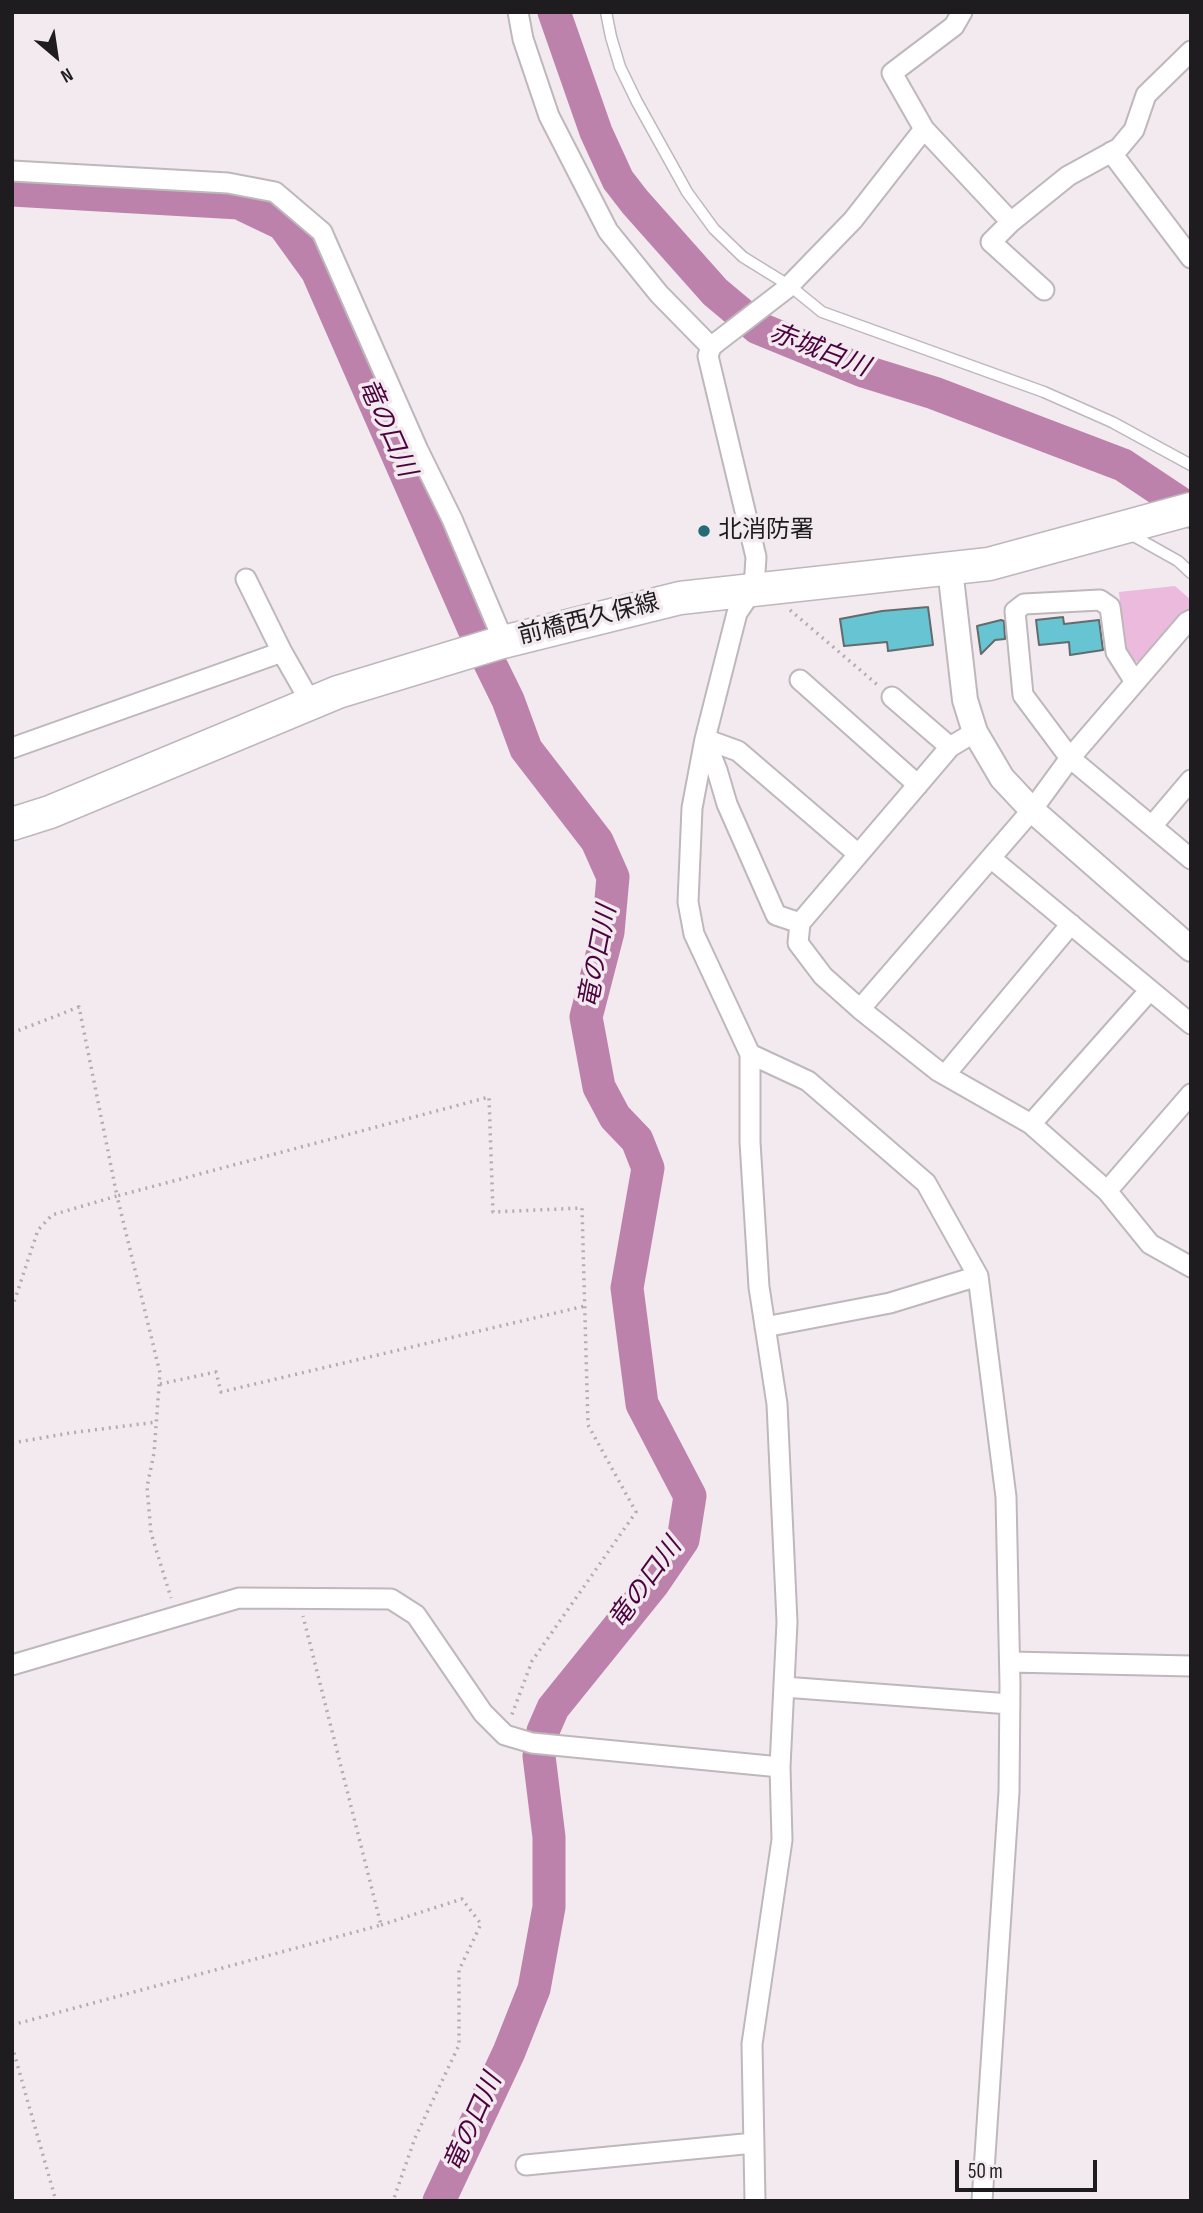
<!DOCTYPE html>
<html>
<head>
<meta charset="utf-8">
<style>
  body { margin:0 }
  #map { position:relative; width:1203px; height:2213px; overflow:hidden; background:#f2eaef; font-family:"Sofia Sans Condensed",sans-serif }
  canvas { display:block }
  .frame { position:absolute; inset:0; border:14px solid #1e1c1e; pointer-events:none }
  .north { position:absolute; left:21px; top:21px; width:70px; height:70px; -webkit-text-stroke:5px #f2eaef; paint-order:stroke; rotate:151deg; font-size:19px; font-weight:700; line-height:28px; text-align:center; color:#1e1c1e }
  .north::after { content:''; display:block; margin:auto; width:24px; height:32px; background:#1e1c1e; clip-path:polygon(50% 0,100% 100%,50% 72%,0 100%) }
  .scale { position:absolute; left:955px; top:2160px; width:142px; height:32px; box-sizing:border-box; border:4px solid #1e1c1e; border-top:0; padding-left:9px; font-size:21px; line-height:24px; white-space:nowrap; color:#1e1c1e; -webkit-text-stroke:5px #f2eaef; paint-order:stroke }
</style>
</head>
<body>
<div id="map">
<canvas width="1203" height="2213"></canvas>
<div class="frame"></div>
<div class="north">N</div>
<div class="scale">50 m</div>
</div>
<script>
const g = document.querySelector('canvas').getContext('2d');
g.lineJoin = 'round';
function fillPath(path, color) { g.fillStyle = color; g.fill(path, 'evenodd'); }
const toPath = rows => new Path2D(rows.map(r => 'M' + r).join(''));
function strokePath(path, color, width, dash) { g.strokeStyle = color; g.lineWidth = width; g.lineCap = dash ? 'butt' : 'round'; g.setLineDash(dash || []); g.stroke(path); }
function drawText(font, color, halo, rows, align = 'center') {
  g.font = font + ' "Sofia Sans Condensed","Noto Sans JP",sans-serif'; g.lineWidth = 7; g.setLineDash([]); g.textBaseline = 'middle'; g.strokeStyle = halo; g.fillStyle = color; for (const [text, x, y, turn = 0] of rows) {
    g.save(); g.translate(x, y); g.rotate((+turn || 0) * Math.PI / 180); g.textAlign = isNaN(turn) ? turn : align; if (halo) g.strokeText(text, 0, 0); g.fillText(text, 0, 0); g.restore();
  }
}
fillPath(toPath([
  [1175,586,1191,600,1191,608,1142,661,1131,662,1125,649,1119,592]
]), '#ebbadc');
strokePath(toPath([
  [554,12,596,132,618,180,635,202,715,292,758,328,863,371,934,393,1123,465,1183,505,1191,512],
  [12,190,239,203,283,224,317,271,480,643,508,700,526,749,597,841,613,877,608,932,586,1017,599,1087,615,1117,637,1140,648,1168,627,1288,642,1404,690,1496,683,1540,653,1584,553,1708,543,1731,539,1756,549,1837,549,1907,534,1989,509,2052,439,2201]
]), '#bd82ac', 33);
const building = toPath([
  [928,607,933,645,888,651,887,642,844,646,840,619,882,611,928,607],
  [1063,617,1064,624,1099,620,1103,650,1070,655,1069,642,1039,645,1036,620,1063,617],
  [1001,620,1004,621,1005,639,995,640,981,654,977,626,1001,620]
]);
fillPath(building, '#67c4d2');
strokePath(building, '#636b6c', 2);
const service = toPath([
  [606,12,611,37,620,67,637,102,687,192,714,229,743,257,790,286,822,312,1044,392,1112,422,1191,465],
  [1130,534,1178,561,1191,573]
]);
const minor = toPath([
  [518,12,523,39,549,116,608,231,659,294,711,347],
  [962,12,954,26,892,73,924,129,1011,222,1068,176,1119,148,1134,130,1146,95,1191,51],
  [1111,152,1191,258],
  [12,171,228,183,275,192,322,232,418,450,452,519,504,642],
  [1011,222,991,242,1044,290],
  [246,579,282,652,311,703],
  [800,680,918,785],
  [1135,682,1116,652,1110,607,1100,600,1024,604,1015,611,1023,695,1070,758,1191,859],
  [892,697,950,747],
  [975,732,950,747,800,923,798,943,823,976,860,1009,938,1071,1031,1124,1107,1191,1150,1244,1191,1267],
  [705,739,738,751,858,854],
  [705,740,717,770,727,804,776,915,800,923],
  [12,748,282,652],
  [1152,826,1191,780],
  [992,859,1191,1024],
  [860,1009,1032,810,1070,758,1187,622,1191,620],
  [750,1054,808,1081,926,1183,978,1276,1006,1497,1010,1685,1009,1792,982,2201],
  [945,1075,1071,924],
  [1031,1124,1150,990],
  [1107,1191,1191,1094],
  [765,1327,890,1303,978,1276],
  [1010,1662,1191,1666],
  [12,1665,239,1598,391,1599,416,1615,483,1713,505,1735,532,1743,780,1767],
  [784,1687,1010,1704],
  [526,2165,754,2143],
  [755,2201,752,2044,782,1840,780,1767,787,1622,777,1404,759,1287,750,1142,750,1054,694,934,688,902,692,808,705,739,737,613,754,588,756,557,708,356,711,347,717,342,786,289,853,220,924,129]
]);
const tertiary = toPath([
  [950,569,965,700,975,732,1002,778,1032,810,1191,949]
]);
const primary = toPath([
  [12,824,50,812,338,692,499,643,680,598,989,564,1191,509]
]);
strokePath(service, '#beb7bb', 13);
strokePath(minor, '#beb7bb', 23);
strokePath(tertiary, '#beb7bb', 28);
strokePath(primary, '#beb7bb', 35);
strokePath(toPath([
  [790,610,880,687],
  [12,1033,79,1007,117,1196,489,1097,493,1212,582,1208,588,1425,636,1512,532,1661,511,1717],
  [12,1308,38,1230,52,1215,117,1196,160,1373,154,1453,147,1487,151,1533,171,1598],
  [160,1384,216,1372,221,1392,585,1306],
  [12,1443,70,1433,157,1422],
  [381,1925,462,1899,481,1924,459,1970,459,2045,415,2138,393,2201],
  [12,2025,381,1925,303,1616],
  [12,2046,56,2201]
]), '#b2acb0', 3.5, [2, 5]);
strokePath(service, '#fff', 10);
strokePath(minor, '#fff', 19);
strokePath(tertiary, '#fff', 24);
strokePath(primary, '#fff', 32);
for (const [x, y, r, color] of [
  [704,531,7,"#236c76"]
]) { const dot = new Path2D(); dot.arc(x, y, r, 0, 2 * Math.PI); g.fillStyle = color; g.fill(dot); strokePath(dot, '#f2eaef', 2.5); }
drawText('24px', '#1e1c1e', '#f2eaef', [
  ["北消防署",718,531]
], 'left');
drawText('24px', '#1e1c1e', '#f2eaef', [
  ["前橋西久保線",589,620,-14]
]);
drawText('italic 26px', '#4b023e', '#f2eaef', [
  ["赤城白川",819,351,21],
  ["竜の口川",386,428,66],
  ["竜の口川",599,957,-79],
  ["竜の口川",646,1584,-54],
  ["竜の口川",474,2123,-66]
]);
</script>
</body>
</html>
